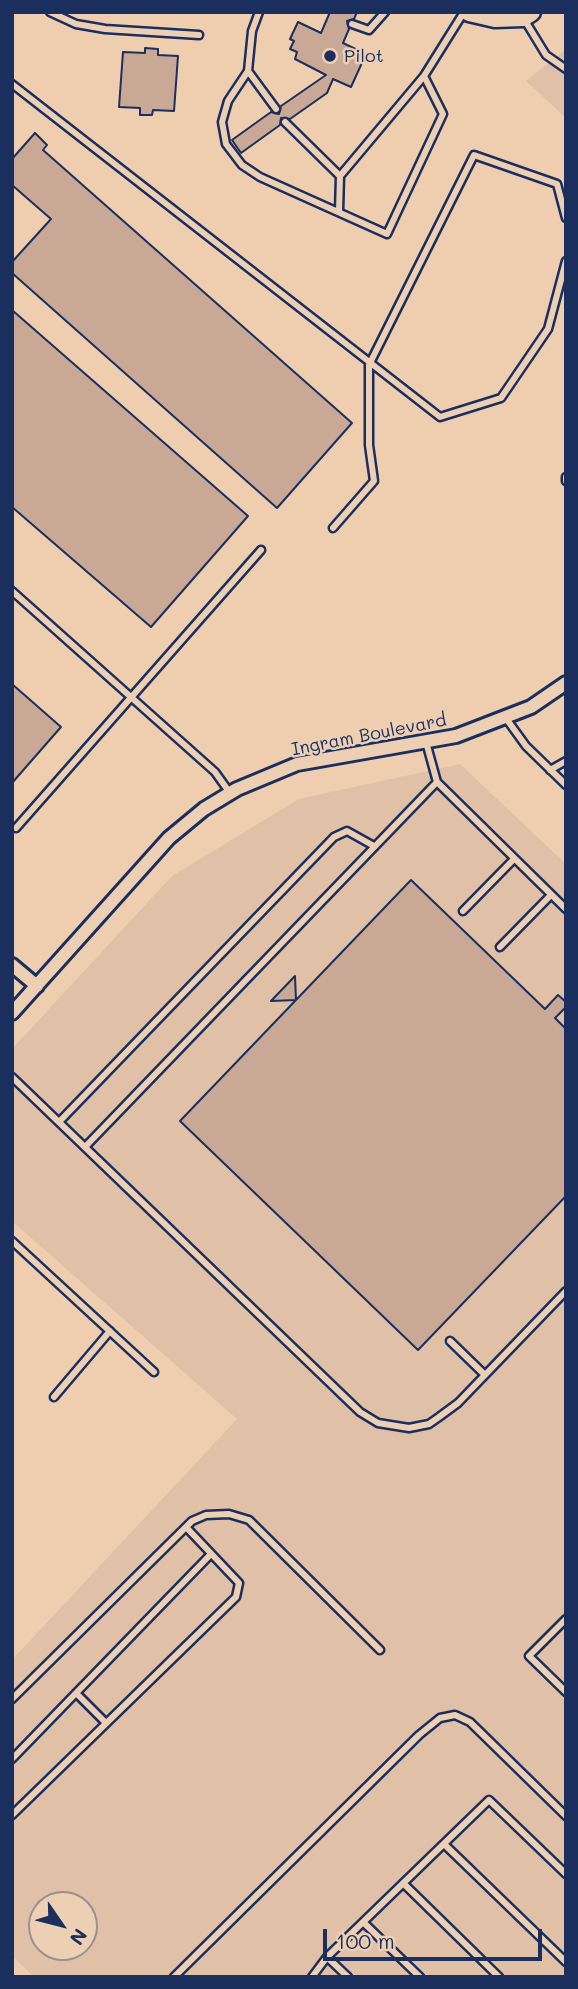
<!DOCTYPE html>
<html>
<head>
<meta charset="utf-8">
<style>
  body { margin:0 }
  #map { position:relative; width:578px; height:1989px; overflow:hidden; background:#efceaf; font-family:Mali,sans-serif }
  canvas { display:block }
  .frame { position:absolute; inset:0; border:14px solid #1b2f5e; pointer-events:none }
  .north { position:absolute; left:28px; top:1891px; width:70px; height:70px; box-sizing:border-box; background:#edd0b4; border:2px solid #999092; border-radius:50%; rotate:125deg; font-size:19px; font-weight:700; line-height:28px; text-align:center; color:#1b2f5e }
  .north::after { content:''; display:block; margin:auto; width:24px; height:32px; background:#1b2f5e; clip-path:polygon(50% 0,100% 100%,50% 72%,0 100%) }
  .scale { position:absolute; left:323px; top:1929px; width:219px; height:32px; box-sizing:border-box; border:4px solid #1b2f5e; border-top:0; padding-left:9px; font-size:21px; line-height:24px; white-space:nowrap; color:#1b2f5e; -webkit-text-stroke:5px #edd0b4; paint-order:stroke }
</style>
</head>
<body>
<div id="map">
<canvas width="578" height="1989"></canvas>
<div class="frame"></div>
<div class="north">N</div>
<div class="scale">100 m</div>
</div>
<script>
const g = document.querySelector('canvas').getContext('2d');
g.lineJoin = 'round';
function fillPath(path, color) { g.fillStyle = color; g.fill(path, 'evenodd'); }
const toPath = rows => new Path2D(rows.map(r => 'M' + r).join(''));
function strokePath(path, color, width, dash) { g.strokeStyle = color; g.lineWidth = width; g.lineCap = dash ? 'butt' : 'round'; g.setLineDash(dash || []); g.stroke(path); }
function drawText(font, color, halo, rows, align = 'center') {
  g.font = font + ' Mali,sans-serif'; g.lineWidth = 5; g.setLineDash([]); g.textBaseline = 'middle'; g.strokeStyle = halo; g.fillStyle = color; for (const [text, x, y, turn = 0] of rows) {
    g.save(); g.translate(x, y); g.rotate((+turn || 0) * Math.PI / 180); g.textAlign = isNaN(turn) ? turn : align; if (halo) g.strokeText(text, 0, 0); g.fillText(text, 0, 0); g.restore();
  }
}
fillPath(toPath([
  [566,49,566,118,526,81],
  [460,764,566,864,566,1977,34,1977,12,1956,12,1660,237,1419,12,1221,12,1049,172,876,299,799],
  [42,1905,84,1905,84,1947,42,1947]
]), '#e0c0a6');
const building = toPath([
  [330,12,357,12,354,19,347,21,349,29,343,43,366,54,351,87,333,79,327,93,290,119,281,118,280,125,241,153,232,140,271,112,279,114,281,106,326,75,295,59,297,52,290,49,294,41,290,39,298,22,321,33,330,12],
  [145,48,158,49,158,55,178,56,174,111,153,110,152,115,140,115,140,108,119,107,123,52,145,53,145,48],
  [35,133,47,145,43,150,352,423,277,508,12,273,12,262,51,219,12,185,12,159,35,133],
  [12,310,248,516,151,627,12,507,12,310],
  [12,684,61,727,12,783,12,684],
  [411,880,545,1009,558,995,566,1002,566,1007,555,1018,566,1029,566,1196,418,1350,180,1121,411,880],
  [295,976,296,1000,271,1001,295,976]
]);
fillPath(building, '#c9a995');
strokePath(building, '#1b2f5e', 2);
const lane = toPath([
  [50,12,76,24,105,29,199,35],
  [259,12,252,31,248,71,276,109],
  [524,19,546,55,566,69],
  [352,24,369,30,385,12],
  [248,71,228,101,222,122,226,144,242,165,260,177,387,234,443,114,424,76,464,12],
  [12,84,440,417,501,398,548,329,566,261],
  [285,122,340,176,339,212],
  [340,176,424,76],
  [566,477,566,481],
  [333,528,374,481,369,445,369,365,474,155,557,184,566,218],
  [12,591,215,772,230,793],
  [505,717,526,746,566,785],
  [426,742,437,782,566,909],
  [550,770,566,761],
  [16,828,261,550],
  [463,911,514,859],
  [500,947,551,895],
  [12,1077,360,1412,378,1423,409,1428,429,1424,439,1417,458,1403,566,1291],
  [59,1122,334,837,347,831,374,846],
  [85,1147,437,782],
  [12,1241,154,1372],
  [450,1341,485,1375],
  [54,1397,110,1331],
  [566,1619,529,1656,566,1692],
  [76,1693,106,1723],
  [12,1699,192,1521,206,1515,229,1514,249,1520,380,1650],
  [12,1759,211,1554],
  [12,1815,236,1597,239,1583,186,1527],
  [444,1844,566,1962],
  [403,1883,499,1977],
  [363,1922,420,1977],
  [327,1957,348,1977],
  [174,1977,419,1735,440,1718,455,1715,470,1722,566,1816],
  [312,1977,327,1957,489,1800,566,1874]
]);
const street = toPath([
  [12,965,37,986],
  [12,1013,169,838,204,809,237,789,297,764,456,736,531,707,566,683]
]);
const secondary = toPath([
  [469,12,495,18,523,17,531,12]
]);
strokePath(lane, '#1b2f5e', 11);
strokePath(street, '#1b2f5e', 18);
strokePath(secondary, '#1b2f5e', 23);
strokePath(lane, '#edd0b4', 6);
strokePath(street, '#edd0b4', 12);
strokePath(secondary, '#edd0b4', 18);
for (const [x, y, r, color] of [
  [330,56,7,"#1b2f5e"]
]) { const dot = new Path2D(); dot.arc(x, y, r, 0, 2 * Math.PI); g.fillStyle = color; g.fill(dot); strokePath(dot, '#edd0b4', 2.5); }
drawText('18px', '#1b2f5e', '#edd0b4', [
  ["Pilot",344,56]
], 'left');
drawText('18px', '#1b2f5e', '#edd0b4', [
  ["Ingram Boulevard",369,735,-11]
]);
</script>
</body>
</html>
